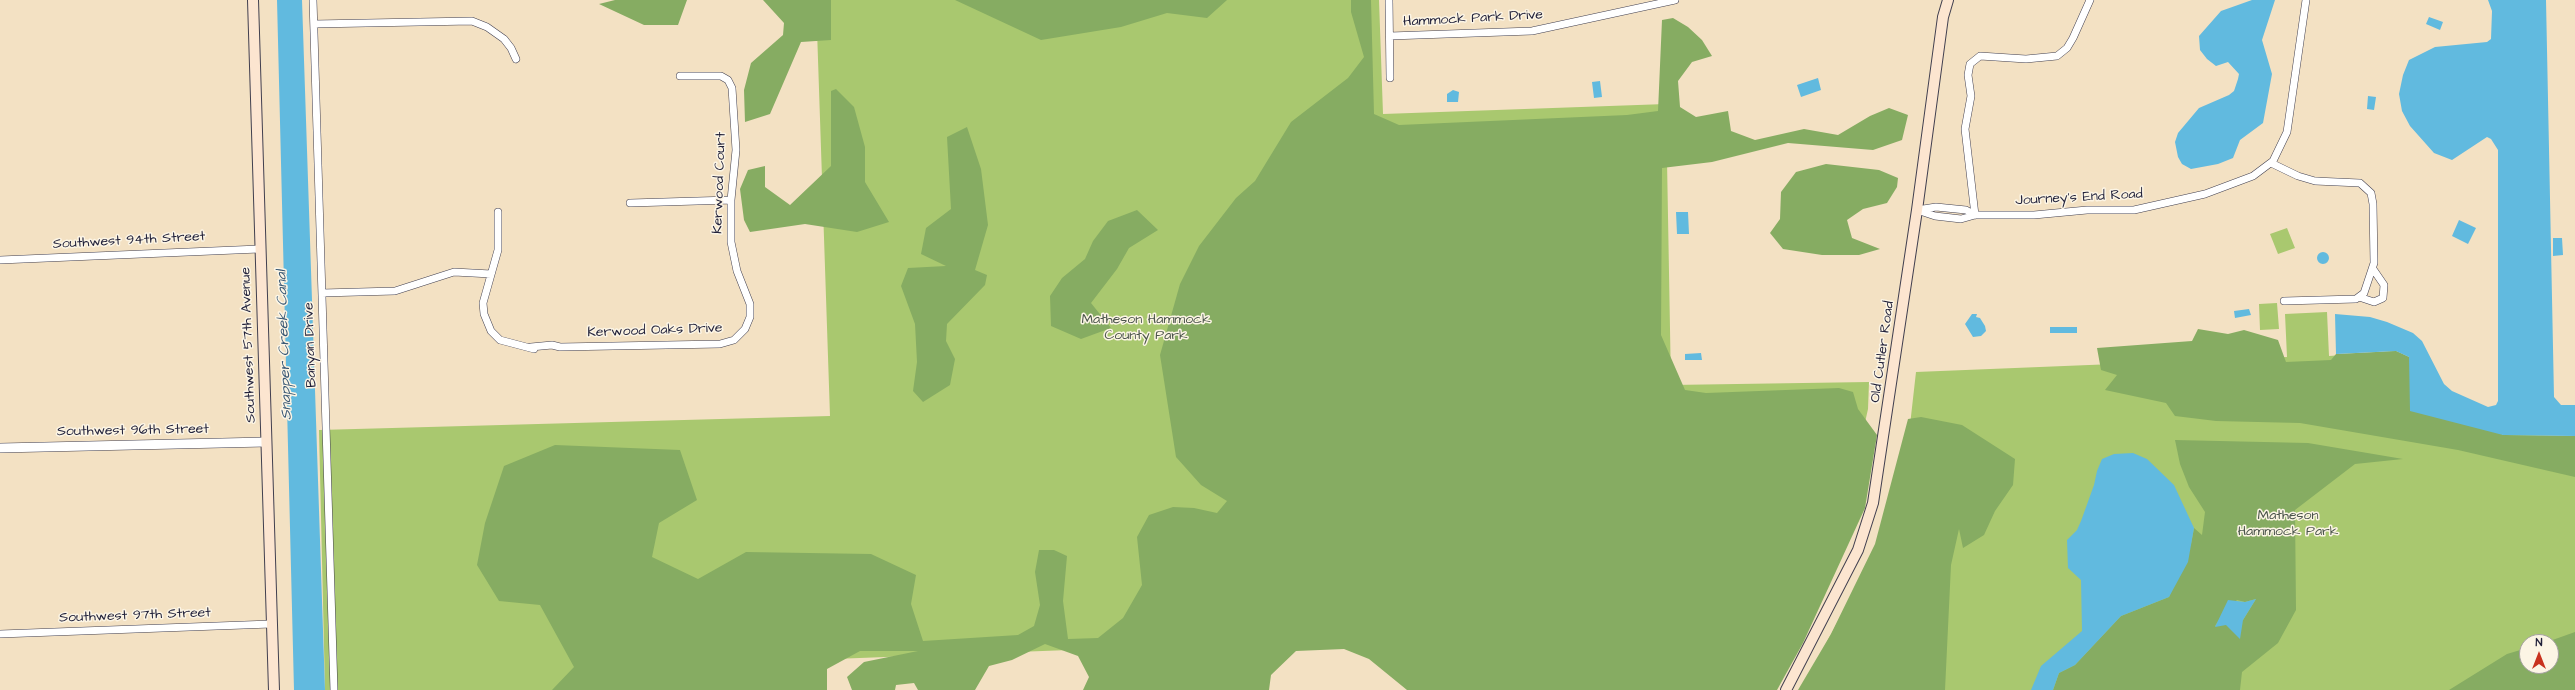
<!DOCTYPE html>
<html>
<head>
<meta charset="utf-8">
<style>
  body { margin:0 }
  #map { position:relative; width:2575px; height:690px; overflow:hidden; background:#f3e1c3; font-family:"Architects Daughter",sans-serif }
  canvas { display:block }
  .north { position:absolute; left:2519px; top:634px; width:40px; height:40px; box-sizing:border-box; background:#fcf5e5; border:1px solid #a5a1a1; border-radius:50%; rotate:0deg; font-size:11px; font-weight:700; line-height:16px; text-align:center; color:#22223b }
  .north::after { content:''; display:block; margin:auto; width:14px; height:18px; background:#c8321e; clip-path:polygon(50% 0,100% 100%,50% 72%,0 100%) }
</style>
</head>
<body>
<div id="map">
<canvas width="2575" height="690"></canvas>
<div class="north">N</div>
</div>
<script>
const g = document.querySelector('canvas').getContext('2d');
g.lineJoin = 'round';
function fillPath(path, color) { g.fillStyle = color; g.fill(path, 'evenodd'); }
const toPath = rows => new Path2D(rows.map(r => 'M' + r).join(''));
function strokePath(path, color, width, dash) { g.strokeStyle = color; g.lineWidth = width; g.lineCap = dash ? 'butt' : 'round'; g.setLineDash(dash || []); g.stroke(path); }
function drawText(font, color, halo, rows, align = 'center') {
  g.font = font + ' "Architects Daughter",sans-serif'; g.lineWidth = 3; g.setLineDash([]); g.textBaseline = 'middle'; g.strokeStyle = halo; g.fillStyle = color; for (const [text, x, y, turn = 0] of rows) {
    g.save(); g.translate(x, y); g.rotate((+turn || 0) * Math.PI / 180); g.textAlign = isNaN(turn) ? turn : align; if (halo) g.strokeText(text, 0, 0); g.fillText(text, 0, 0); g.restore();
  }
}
fillPath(toPath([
  [816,0,1379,0,1383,114,1666,104,1671,385,1869,382,1868,409,1854,472,1763,690,1487,634,755,662,755,690,325,690,319,430,830,416],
  [2287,228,2295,248,2278,254,2270,234],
  [2277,303,2279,329,2260,330,2259,304],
  [2327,312,2329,356,2396,351,2409,357,2503,435,2575,436,2575,690,1801,690,1889,526,1909,434,1916,372,2287,357,2285,314],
  [2527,642,2551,642,2551,666,2527,666]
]), '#a9c86f');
fillPath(toPath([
  [615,0,687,0,678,25,644,25,599,4],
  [763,0,831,0,831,40,801,42,770,114,745,122,744,90,751,63,783,35,784,23],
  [955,0,1227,0,1207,18,1167,13,1121,27,1041,40],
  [1351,0,1371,0,1374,114,1399,125,1627,115,1658,111,1662,20,1673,18,1688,27,1702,40,1712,56,1692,62,1678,81,1680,107,1696,117,1728,111,1731,131,1755,140,1804,129,1838,135,1870,116,1889,108,1908,115,1902,140,1873,150,1788,143,1712,162,1662,168,1661,335,1685,390,1706,393,1839,388,1853,392,1858,409,1877,435,1865,508,1803,643,1777,690,1407,690,1369,659,1344,649,1296,651,1271,675,1269,690,1083,690,1089,677,1078,656,1045,644,1012,660,989,666,975,690,918,690,914,683,896,685,895,690,852,690,847,677,864,662,918,651,860,651,827,669,827,690,552,690,574,667,540,605,499,601,477,565,485,523,504,466,555,445,680,450,697,500,659,523,652,557,698,579,746,552,871,554,916,575,911,604,923,641,1018,635,1034,626,1040,605,1035,572,1039,550,1054,550,1067,556,1063,601,1068,639,1098,638,1123,618,1142,585,1137,537,1149,515,1173,507,1194,508,1217,513,1227,501,1201,485,1176,457,1160,355,1180,284,1199,246,1236,198,1255,181,1291,122,1348,78,1364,57,1351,12],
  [836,89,854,107,865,147,865,182,889,222,857,232,805,224,750,232,744,220,740,189,748,170,765,166,765,187,790,205,831,166,831,91],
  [967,127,981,169,988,225,975,270,987,275,985,285,947,324,946,341,955,359,950,385,923,402,913,391,917,362,915,324,901,286,908,268,946,266,921,254,926,228,951,209,947,137],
  [1826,164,1879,170,1898,178,1897,187,1887,203,1863,209,1847,220,1852,238,1880,249,1859,255,1822,255,1783,249,1770,233,1780,219,1781,192,1796,172],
  [1137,210,1158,230,1129,248,1117,269,1091,303,1111,328,1081,339,1051,326,1050,296,1062,278,1085,259,1093,241,1108,221],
  [2198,329,2228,334,2244,330,2278,340,2286,362,2331,360,2336,354,2396,351,2409,357,2503,435,2575,436,2575,477,2458,450,2300,423,2216,421,2175,416,2166,403,2105,390,2117,375,2101,370,2097,348,2192,341],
  [1921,417,1962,425,2015,459,2013,485,1995,511,1984,535,1963,548,1959,529,1951,565,1945,690,1798,690,1831,634,1875,544,1908,419],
  [2175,440,2308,443,2403,459,2355,464,2295,510,2296,610,2278,643,2242,672,2240,690,2053,690,2059,673,2075,665,2121,616,2169,597,2191,544,2194,528,2202,535,2205,512,2189,487,2180,464],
  [2256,599,2243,620,2215,626,2224,612,2237,600,2245,602],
  [2575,632,2575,690,2449,690,2507,654,2527,648,2527,666,2551,666,2551,642,2547,642]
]), '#86ac62');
fillPath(toPath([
  [277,0,302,0,325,690,294,690],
  [2252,0,2275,0,2262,40,2272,74,2263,123,2240,140,2233,158,2218,164,2191,169,2182,164,2178,157,2175,142,2178,133,2199,108,2229,95,2234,91,2238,79,2239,74,2228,62,2216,66,2207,59,2200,50,2199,36,2221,11],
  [2488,0,2546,0,2554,397,2561,405,2575,405,2575,436,2503,435,2410,411,2409,357,2396,351,2336,354,2335,314,2370,317,2387,322,2413,333,2422,341,2444,384,2452,391,2488,407,2496,405,2498,401,2498,150,2491,139,2487,137,2452,160,2434,153,2410,126,2402,111,2399,94,2403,75,2409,60,2435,47,2487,42,2491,39,2492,11],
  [2429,17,2443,22,2440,30,2426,24],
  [1818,78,1821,90,1801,97,1797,85],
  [1600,81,1602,97,1594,98,1592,82],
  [1453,90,1459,92,1458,102,1447,102,1447,94],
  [2368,96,2376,97,2374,110,2367,109],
  [1676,212,1688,212,1689,234,1677,234],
  [2459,220,2476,228,2468,244,2452,236],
  [2553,238,2562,238,2563,255,2553,256],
  '2317 258a6 6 0 1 1 12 0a6 6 0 1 1-12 0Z',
  [2249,309,2251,315,2235,318,2234,311],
  [1972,314,1977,314,1976,317,1980,318,1985,326,1986,331,1981,336,1973,337,1965,324],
  [2050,327,2077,327,2077,333,2050,333],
  [1701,353,1702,360,1685,360,1685,354],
  [2133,453,2147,459,2174,485,2194,528,2188,562,2169,597,2121,616,2075,665,2059,673,2053,690,2031,690,2041,666,2082,631,2081,580,2068,568,2067,540,2077,530,2081,521,2094,485,2097,471,2102,459,2114,454],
  [2256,599,2243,620,2240,639,2226,625,2215,627,2228,600,2245,602]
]), '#61badf');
const minor = toPath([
  [313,0,334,690],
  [1389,0,1390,78],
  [314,24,472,21,487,27,504,39,511,48,516,59],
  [1390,36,1532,31,1675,0],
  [2271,163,2298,176,2315,181,2360,183,2371,193,2373,204,2374,263,2364,293,2356,299,2284,301],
  [630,203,731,200],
  [1917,210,1935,216,1961,219,1975,215,2034,215,2087,210,2134,210,2205,194,2253,176,2273,161,2287,132,2306,0],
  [1917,210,1936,207,1966,210,1975,215],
  [498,212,498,250,483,303,484,314,491,331,500,340,534,349],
  [1975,215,1965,129,1971,96,1968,75,1970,64,1980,56,2026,59,2057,56,2067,48,2073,38,2090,0],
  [0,260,259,249],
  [322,293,395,291,454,272,491,274],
  [2359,297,2374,302,2383,298,2384,285,2373,269],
  [531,347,552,345,560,347,720,344,734,340,745,329,750,317,750,304,737,271,731,242,731,200,736,150,732,88,728,80,721,76,680,76],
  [0,634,271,624]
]);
const tertiary = toPath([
  [0,448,266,442]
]);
const secondary = toPath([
  [253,0,274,690],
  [1786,690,1858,550,1873,503,1917,210,1943,17,1948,0]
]);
strokePath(minor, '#413f4f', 8);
strokePath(tertiary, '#413f4f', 10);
strokePath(secondary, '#413f4f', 12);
strokePath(minor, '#fff', 7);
strokePath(tertiary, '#fff', 9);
strokePath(secondary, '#fce5d0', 10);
drawText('14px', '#22223b', '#fcf5e5', [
  ["Hammock Park Drive",1473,19,-3],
  ["Kerwood Court",720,183,-88],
  ["Journey's End Road",2079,198,-3],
  ["Southwest 94th Street",129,241,-3],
  ["Kerwood Oaks Drive",655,331,-2],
  ["Southwest 57th Avenue",249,345,-92],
  ["Banyan Drive",311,345,-92],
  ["Old Cutler Road",1883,352,-82],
  ["Southwest 96th Street",133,431,-1],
  ["Southwest 97th Street",135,616,-2]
]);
drawText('14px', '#4a544b', '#fcf5e5', [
  ["Matheson Hammock",1146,320],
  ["County Park",1146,336],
  ["Matheson",2288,516],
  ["Hammock Park",2288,532]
]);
drawText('italic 15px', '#385774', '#fcf5e5', [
  ["Snapper Creek Canal",285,345,-92]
]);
</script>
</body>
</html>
